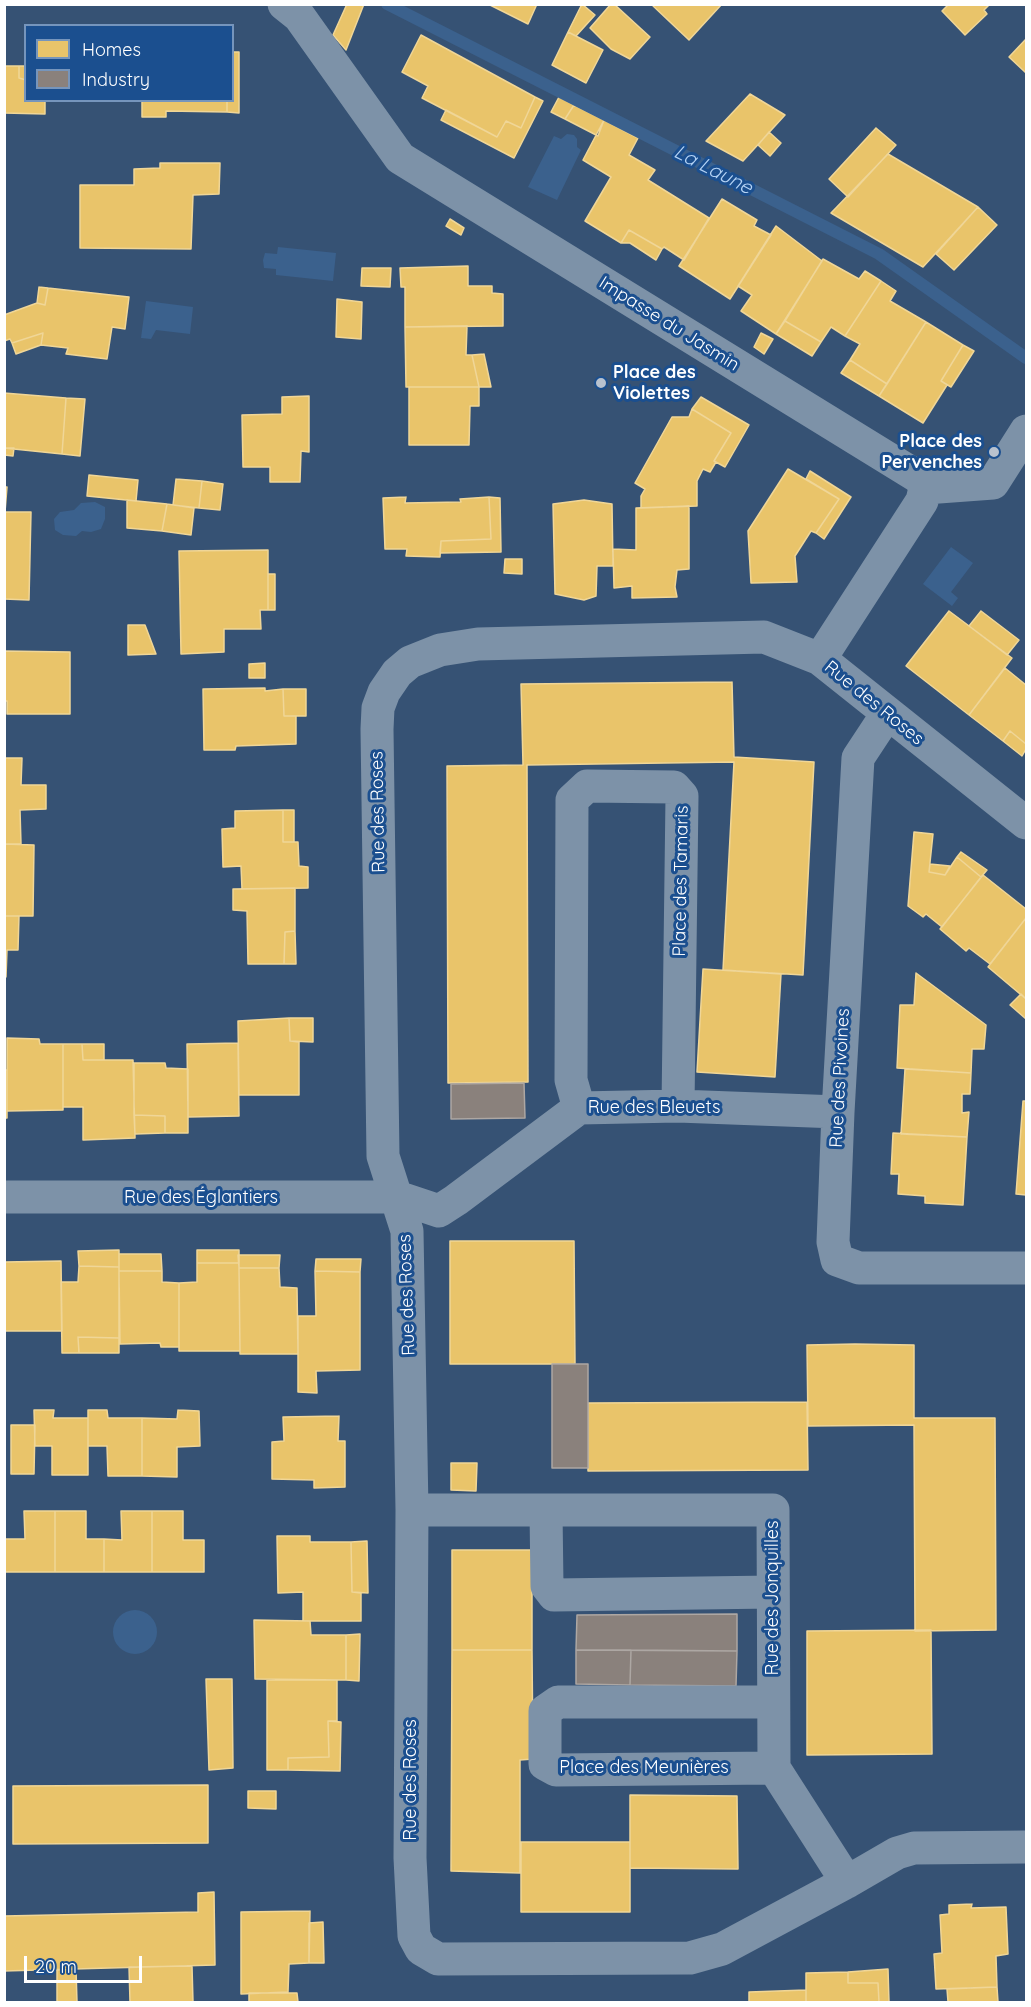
<!DOCTYPE html>
<html>
<head>
<meta charset="utf-8">
<style>
  body { margin:0 }
  #map { position:relative; width:1031px; height:2007px; overflow:hidden; background:#365274; font-family:Quicksand,sans-serif }
  canvas { display:block }
  .frame { position:absolute; inset:0; border:6px solid #fff; pointer-events:none }
  .legend { position:absolute; left:24px; top:24px; width:210px; height:78px; box-sizing:border-box; background:#1b4f8f; border:2px solid #7695bc; margin:0; padding:8px 10px; list-style:none; font-size:18px; color:#fff }
  .legend li { display:flex; align-items:center; gap:12px; height:30px }
  .legend b { width:30px; border:2px solid #7695bc }
  .scale { position:absolute; left:24px; top:1956px; width:118px; height:27px; box-sizing:border-box; border:3px solid #fff; border-top:0; padding-left:8px; font-size:18px; line-height:21px; white-space:nowrap; color:#fff; -webkit-text-stroke:4px #1b4f8f; paint-order:stroke }
</style>
</head>
<body>
<div id="map">
<canvas width="1031" height="2007"></canvas>
<div class="frame"></div>
<ul class="legend">
<li><b style="height:16px;background:#e9c46a"></b>Homes</li>
<li><b style="height:16px;background:#8a817c"></b>Industry</li>
</ul>
<div class="scale">20 m</div>
</div>
<script>
const g = document.querySelector('canvas').getContext('2d');
g.lineJoin = 'round';
function fillPath(path, color) { g.fillStyle = color; g.fill(path, 'evenodd'); }
const toPath = rows => new Path2D(rows.map(r => 'M' + r).join(''));
function strokePath(path, color, width, dash) { g.strokeStyle = color; g.lineWidth = width; g.lineCap = dash ? 'butt' : 'round'; g.setLineDash(dash || []); g.stroke(path); }
function drawText(font, color, halo, rows, align = 'center') {
  g.font = font + ' Quicksand,sans-serif'; g.lineWidth = 6; g.setLineDash([]); g.textBaseline = 'middle'; g.strokeStyle = halo; g.fillStyle = color; for (const [text, x, y, turn = 0] of rows) {
    g.save(); g.translate(x, y); g.rotate((+turn || 0) * Math.PI / 180); g.textAlign = isNaN(turn) ? turn : align; if (halo) g.strokeText(text, 0, 0); g.fillText(text, 0, 0); g.restore();
  }
}
fillPath(toPath([
  [567,134,574,135,577,139,577,147,581,150,557,200,528,187,554,136,561,139],
  [278,247,336,253,333,281,276,275,276,269,264,268,263,260,265,253,277,254],
  [146,301,193,307,190,334,156,330,151,339,141,338],
  [95,502,105,507,105,519,101,529,91,532,82,531,76,536,63,535,55,530,54,519,60,512,74,510,81,503],
  [951,547,973,563,951,592,958,598,952,606,923,584],
  '113 1632a22 22 0 1 1 44 0a22 22 0 1 1-44 0Z'
]), '#3b618d');
const homes = toPath([
  [347,4,364,4,346,50,333,35,347,4],
  [488,4,537,4,528,24,488,4],
  [582,4,595,15,576,36,568,32,582,4],
  [611,4,614,4,650,37,630,59,611,49,590,28,611,4],
  [651,4,722,4,689,40,651,4],
  [949,4,990,4,984,10,987,14,965,35,942,11,949,4],
  [568,32,603,50,586,83,552,65,568,32],
  [421,35,535,97,521,128,506,121,497,137,422,98,428,86,402,72,421,35],
  [1026,39,1026,73,1009,57,1026,39],
  [232,52,239,52,239,113,227,112,227,100,232,100,232,52],
  [4,66,19,66,19,78,26,80,26,100,45,100,45,114,4,113,4,66],
  [19,66,26,66,26,80,19,78,19,66],
  [750,94,785,115,743,161,706,141,750,94],
  [535,97,543,101,514,158,441,120,446,110,497,137,506,121,521,128,535,97],
  [559,97,574,105,565,119,551,112,559,97],
  [142,100,227,100,227,112,166,111,166,117,142,117,142,100],
  [574,105,604,120,598,136,565,119,574,105],
  [604,120,638,138,629,155,655,170,648,180,709,218,684,260,664,247,662,249,629,230,621,243,585,221,611,177,583,160,604,120],
  [876,128,896,145,848,197,829,179,876,128],
  [769,132,781,143,770,156,758,145,769,132],
  [888,154,978,207,923,267,831,213,888,154],
  [160,163,220,163,219,194,193,195,191,249,80,248,80,185,134,185,134,169,160,168,160,163],
  [722,199,757,220,754,226,771,235,730,299,679,266,722,199],
  [978,207,997,225,954,270,936,254,978,207],
  [450,219,464,228,461,235,446,226,450,219],
  [776,226,822,261,776,334,741,311,752,295,738,286,776,226],
  [629,230,662,249,656,260,630,243,621,243,629,230],
  [823,259,859,279,865,271,881,281,845,336,831,327,821,342,785,321,823,259],
  [468,266,468,286,492,286,492,293,503,294,503,326,405,327,405,287,401,287,400,268,468,266],
  [362,268,391,268,390,287,361,286,362,268],
  [881,281,896,291,890,301,926,322,887,384,850,360,860,344,845,336,881,281],
  [39,287,48,288,45,305,37,303,39,287],
  [48,288,129,297,125,329,112,327,107,359,66,354,68,348,41,345,43,333,12,343,10,339,4,341,4,315,37,303,45,305,48,288],
  [337,299,362,302,361,339,336,337,337,299],
  [785,321,821,342,812,356,776,334,785,321],
  [926,322,963,345,941,381,947,385,923,423,879,396,926,322],
  [467,326,466,355,472,355,479,387,406,387,405,327,467,326],
  [43,333,41,345,16,354,12,343,43,333],
  [761,333,773,339,764,354,754,347,761,333],
  [963,345,974,351,951,387,941,381,963,345],
  [484,354,491,387,479,387,472,355,484,354],
  [850,360,887,384,879,396,841,373,850,360],
  [409,387,479,387,479,406,470,406,469,445,409,445,409,387],
  [4,393,66,398,62,454,4,448,4,393],
  [309,396,309,452,301,451,300,482,270,482,270,467,243,467,242,415,282,414,282,397,309,396],
  [701,397,749,425,725,467,714,461,731,433,692,409,701,397],
  [66,398,85,399,80,456,62,454,66,398],
  [692,409,731,433,714,461,716,462,710,472,703,469,697,481,697,506,641,508,641,496,645,489,635,483,672,417,689,417,692,409],
  [4,448,14,448,13,456,4,455,4,448],
  [788,469,839,499,816,533,811,531,795,556,797,582,751,583,748,531,788,469],
  [810,471,851,497,824,539,816,533,839,499,806,479,810,471],
  [89,475,138,480,136,501,87,496,89,475],
  [176,479,202,481,199,508,173,505,176,479],
  [202,481,223,484,220,510,199,508,202,481],
  [4,487,7,487,5,512,31,512,29,600,4,599,4,487],
  [406,497,405,503,461,502,460,499,489,497,491,539,441,541,440,557,406,556,407,549,385,549,383,498,406,497],
  [489,497,500,498,501,552,440,553,441,541,491,539,489,497],
  [127,500,167,504,162,531,127,528,127,500],
  [584,500,612,504,613,566,597,566,596,596,584,600,555,594,553,504,584,500],
  [167,504,194,508,191,535,162,531,167,504],
  [689,506,689,569,677,570,675,587,677,597,632,598,632,586,614,588,613,549,636,550,636,508,689,506],
  [268,550,268,610,260,610,261,629,224,629,224,652,181,654,179,551,268,550],
  [505,559,522,559,522,574,504,573,505,559],
  [268,574,275,574,275,610,268,610,268,574],
  [949,611,1012,658,969,715,906,666,949,611],
  [981,611,1019,640,1007,655,969,626,981,611],
  [128,625,145,625,156,654,128,655,128,625],
  [4,651,70,652,70,714,7,714,7,701,4,701,4,651],
  [265,663,265,678,249,678,249,664,265,663],
  [1005,668,1026,685,1026,744,1010,731,1003,741,969,715,1005,668],
  [732,682,734,757,814,762,803,975,723,970,734,762,527,765,528,1082,448,1083,447,766,523,765,521,684,732,682],
  [265,688,265,691,283,689,284,716,296,716,296,744,236,746,235,750,204,750,203,689,265,688],
  [283,689,306,689,306,716,284,716,283,689],
  [1010,731,1026,744,1026,749,1022,756,1003,741,1010,731],
  [4,758,22,758,21,785,46,785,46,809,20,810,21,844,4,844,4,758],
  [283,810,283,842,298,842,299,866,308,867,308,888,242,889,241,866,223,867,222,829,235,828,235,811,283,810],
  [283,810,294,810,294,842,283,842,283,810],
  [914,832,933,834,929,872,945,875,957,857,981,877,942,927,926,914,923,917,908,906,914,832],
  [4,844,34,845,33,916,4,916,4,844],
  [961,852,987,870,981,877,957,857,961,852],
  [930,864,950,866,945,875,929,872,930,864],
  [983,875,1026,909,1026,918,990,964,969,948,966,951,940,929,983,875],
  [295,888,295,931,285,932,284,964,248,964,247,911,233,910,233,889,295,888],
  [4,916,19,916,18,950,7,950,6,977,4,977,4,916],
  [1026,918,1026,999,988,967,1026,918],
  [295,931,296,964,284,964,285,932,295,931],
  [703,969,781,974,775,1077,697,1072,703,969],
  [916,973,986,1025,984,1049,972,1049,971,1073,897,1068,900,1005,914,1005,916,973],
  [1021,994,1026,999,1026,1019,1010,1005,1021,994],
  [289,1018,290,1041,299,1042,299,1095,239,1095,238,1021,289,1018],
  [289,1018,313,1018,313,1042,290,1041,289,1018],
  [7,1038,39,1039,40,1044,63,1044,63,1110,7,1111,7,1038],
  [238,1043,239,1116,188,1117,187,1044,238,1043],
  [63,1044,82,1044,83,1060,133,1060,135,1138,83,1140,83,1107,63,1107,63,1044],
  [82,1044,104,1044,104,1060,83,1060,82,1044],
  [134,1063,165,1063,166,1068,188,1069,188,1133,165,1133,165,1116,134,1115,134,1063],
  [905,1069,971,1073,970,1094,962,1094,962,1113,969,1112,967,1137,901,1134,905,1069],
  [4,1070,7,1070,7,1118,4,1118,4,1070],
  [1023,1101,1026,1101,1026,1195,1016,1194,1023,1101],
  [134,1115,165,1116,165,1133,135,1134,134,1115],
  [893,1133,967,1137,963,1205,925,1203,925,1196,898,1194,899,1174,891,1174,893,1133],
  [450,1241,574,1241,575,1364,450,1364,450,1241],
  [119,1250,119,1267,79,1266,78,1251,119,1250],
  [197,1250,239,1250,239,1263,197,1263,197,1250],
  [119,1254,161,1254,162,1271,119,1271,119,1254],
  [238,1255,280,1255,279,1268,239,1268,238,1255],
  [316,1259,361,1259,360,1272,315,1271,316,1259],
  [61,1261,62,1331,4,1331,4,1262,61,1261],
  [197,1263,239,1263,240,1351,179,1351,179,1283,197,1282,197,1263],
  [79,1266,119,1267,119,1338,78,1337,79,1353,62,1353,61,1282,78,1282,79,1266],
  [239,1268,279,1268,280,1287,297,1288,298,1354,240,1354,239,1268],
  [119,1271,162,1271,162,1282,179,1283,179,1347,161,1347,160,1343,120,1344,119,1271],
  [315,1271,360,1272,360,1370,316,1371,317,1393,298,1392,298,1316,316,1316,315,1271],
  [78,1337,119,1338,119,1353,79,1353,78,1337],
  [855,1344,914,1345,914,1418,995,1418,996,1630,915,1631,914,1425,808,1426,807,1345,855,1344],
  [807,1402,808,1470,588,1471,588,1403,807,1402],
  [34,1410,54,1410,53,1418,88,1418,88,1475,52,1475,52,1446,35,1446,34,1410],
  [88,1410,107,1410,108,1418,142,1418,142,1476,108,1476,107,1446,88,1446,88,1410],
  [178,1410,199,1411,200,1446,177,1447,177,1477,142,1476,142,1418,177,1419,178,1410],
  [339,1416,338,1441,345,1441,345,1487,314,1488,314,1480,272,1479,272,1442,284,1441,283,1417,339,1416],
  [11,1425,35,1425,34,1474,11,1474,11,1425],
  [451,1463,477,1463,476,1491,451,1490,451,1463],
  [24,1511,55,1511,55,1572,5,1572,5,1539,25,1539,24,1511],
  [55,1511,86,1511,86,1539,104,1539,104,1572,55,1572,55,1511],
  [121,1511,152,1511,152,1572,104,1572,104,1539,122,1540,121,1511],
  [152,1511,183,1511,183,1540,204,1540,204,1572,152,1572,152,1511],
  [277,1536,310,1536,310,1542,351,1542,352,1592,361,1593,361,1621,303,1621,303,1592,278,1593,277,1536],
  [367,1541,368,1593,352,1592,351,1542,367,1541],
  [452,1550,532,1550,532,1650,452,1650,452,1550],
  [254,1620,310,1621,311,1635,346,1635,346,1680,255,1679,254,1620],
  [931,1630,932,1754,807,1755,807,1631,931,1630],
  [360,1634,359,1681,346,1680,346,1635,360,1634],
  [452,1650,532,1650,533,1759,520,1760,520,1873,451,1871,452,1650],
  [206,1679,232,1679,233,1768,209,1770,206,1679],
  [267,1680,337,1680,337,1721,328,1721,329,1757,288,1758,288,1770,267,1770,267,1680],
  [328,1721,341,1722,340,1771,288,1770,288,1758,329,1757,328,1721],
  [208,1785,208,1843,13,1844,13,1786,208,1785],
  [248,1791,276,1791,276,1809,248,1808,248,1791],
  [630,1795,737,1796,738,1869,630,1868,630,1795],
  [521,1842,630,1842,630,1912,521,1912,521,1842],
  [214,1892,215,1965,4,1971,4,1916,198,1912,198,1893,214,1892],
  [972,1904,971,1908,1006,1907,1008,1954,996,1956,997,1987,936,1989,934,1954,942,1953,940,1915,949,1914,949,1905,972,1904],
  [310,1911,309,1963,289,1964,288,1992,241,1994,241,1912,310,1911],
  [323,1922,324,1963,309,1963,309,1923,323,1922],
  [192,1966,193,2002,130,2002,129,1967,192,1966],
  [76,1969,77,2002,57,2002,57,1970,76,1969],
  [888,1969,889,2002,879,2002,878,1983,848,1983,848,1972,888,1969],
  [848,1972,848,1983,878,1983,879,2002,806,2002,806,1973,848,1972],
  [997,1987,998,2002,948,2002,947,1989,997,1987],
  [806,1990,806,2002,749,2002,749,1992,806,1990],
  [249,1993,297,1993,298,2002,249,2002,249,1993]
]);
fillPath(homes, '#e9c46a');
strokePath(homes, '#f0d697', 1.5);
const industry = toPath([
  [524,1083,525,1118,451,1119,451,1084,524,1083],
  [552,1364,588,1364,588,1468,552,1468,552,1364],
  [737,1614,737,1651,576,1650,577,1615,737,1614],
  [576,1650,631,1650,630,1685,576,1684,576,1650],
  [631,1650,737,1651,736,1686,630,1685,631,1650]
]);
fillPath(industry, '#8a817c');
strokePath(industry, '#ada7a3', 1.5);
strokePath(toPath([
  [387,4,879,254,1026,358]
]), '#3b618d', 12);
strokePath(toPath([
  [284,4,299,16,400,158,920,478,925,488,922,501,820,659],
  [925,488,993,483,1026,431],
  [887,714,858,758,838,1112,833,1242,837,1260,859,1268,1026,1268],
  [1026,823,820,659,764,637,478,644,440,650,410,662,397,673,384,692,378,708,377,729,383,1156,407,1231,412,1510,410,1858,414,1936,421,1949,438,1959,690,1958,722,1949,847,1882,897,1853,914,1848,1026,1847],
  [579,1108,571,1080,572,800,587,786,674,787,682,796,678,1106],
  [4,1197,397,1197,439,1211,456,1200,579,1108,678,1106,838,1112],
  [412,1510,773,1510,774,1768,847,1882],
  [546,1511,547,1586,554,1595,773,1592],
  [773,1702,558,1702,545,1711,545,1764,556,1770,774,1768]
]), '#7d92a8', 33);
for (const [x, y, r, color] of [
  [601,383,6,"#b9c2ce"],
  [994,452,6,"#b9c2ce"]
]) { const dot = new Path2D(); dot.arc(x, y, r, 0, 2 * Math.PI); g.fillStyle = color; g.fill(dot); strokePath(dot, '#1b4f8f', 2); }
drawText('18px', '#fff', '#1b4f8f', [
  ["Impasse du Jasmin",669,324,32],
  ["Rue des Roses",874,703,39],
  ["Rue des Roses",378,812,-91],
  ["Place des Tamaris",681,881,-89],
  ["Rue des Pivoines",840,1078,-87],
  ["Rue des Bleuets",654,1108],
  ["Rue des Églantiers",201,1198],
  ["Rue des Roses",407,1295,-92],
  ["Rue des Jonquilles",773,1598,-90],
  ["Place des Meunières",644,1768],
  ["Rue des Roses",411,1780,-90]
]);
drawText('bold 18px', '#fff', '#1b4f8f', [
  ["Place des",613,373],
  ["Violettes",613,394],
  ["Place des",982,442,"right"],
  ["Pervenches",982,463,"right"]
], 'left');
drawText('italic 20px', '#b5d3f5', '#1b4f8f', [
  ["La Laune",713,170,27]
]);
</script>
</body>
</html>
